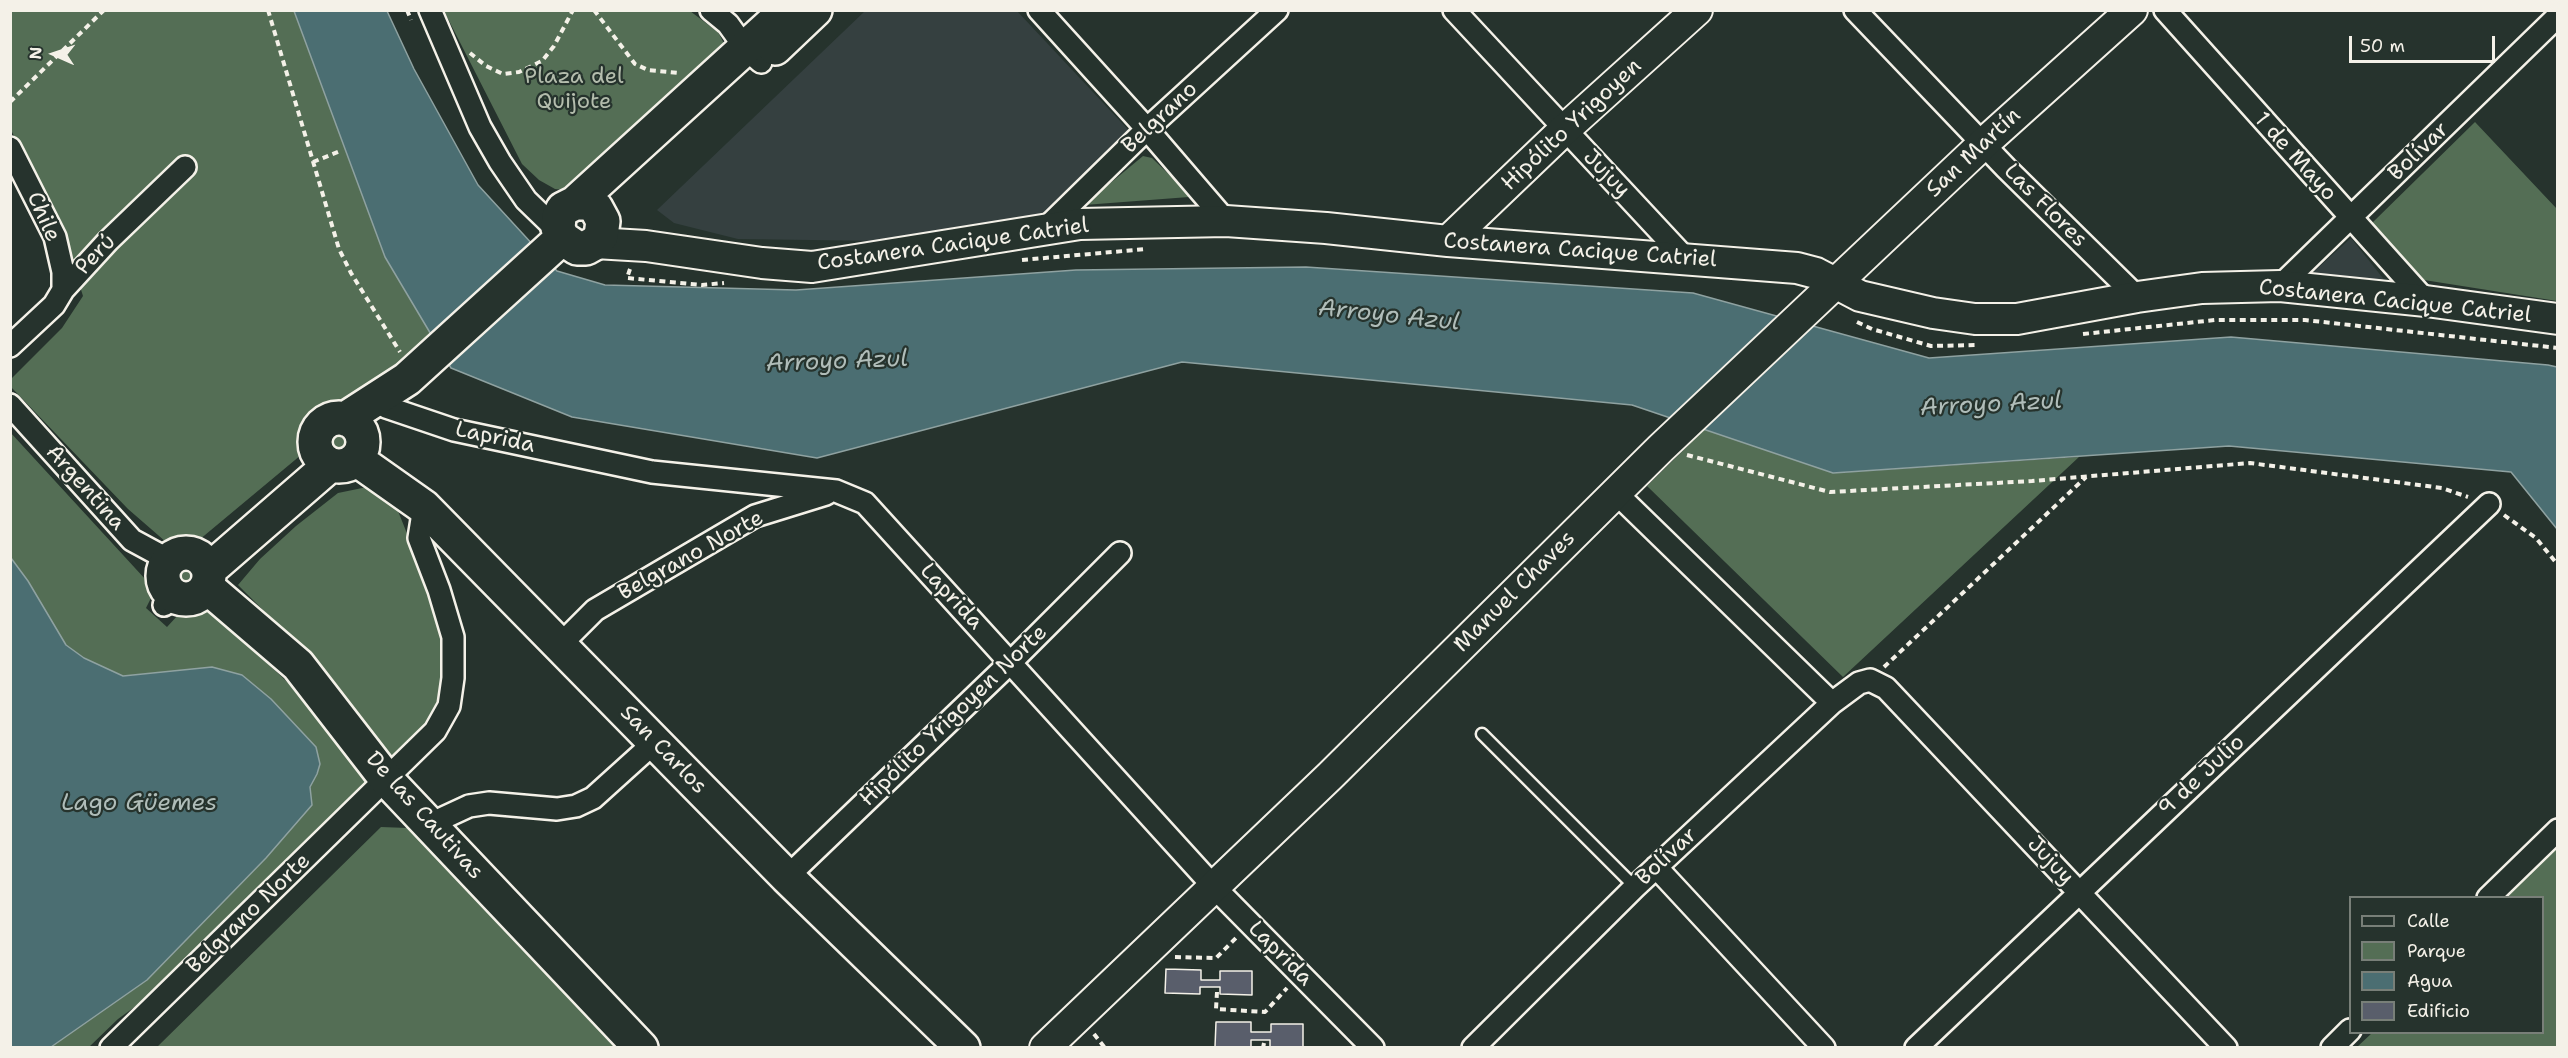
<!DOCTYPE html>
<html>
<head>
<meta charset="utf-8">
<style>
  body { margin:0 }
  #map { position:relative; width:2568px; height:1058px; overflow:hidden; background:#26332d; font-family:"Shantell Sans",sans-serif }
  canvas { display:block }
  .frame { position:absolute; inset:0; border:12px solid #f4f1e8; pointer-events:none }
  .legend { position:absolute; left:2349px; top:896px; width:195px; height:138px; box-sizing:border-box; background:#26332d; border:2px solid #787f78; margin:0; padding:8px 10px; list-style:none; font-size:18px; color:#f4f1e8 }
  .legend li { display:flex; align-items:center; gap:12px; height:30px }
  .legend b { width:30px; border:2px solid #787f78 }
  .north { position:absolute; left:24px; top:24px; width:60px; height:60px; -webkit-text-stroke:4px #26332d; paint-order:stroke; rotate:273deg; font-size:16px; font-weight:700; line-height:24px; text-align:center; color:#f4f1e8 }
  .north::after { content:''; display:block; margin:auto; width:21px; height:27px; background:#f4f1e8; clip-path:polygon(50% 0,100% 100%,50% 72%,0 100%) }
  .scale { position:absolute; left:2349px; top:36px; width:146px; height:27px; box-sizing:border-box; border:3px solid #f4f1e8; border-top:0; padding-left:8px; font-size:18px; line-height:21px; white-space:nowrap; color:#f4f1e8; -webkit-text-stroke:4px #26332d; paint-order:stroke }
</style>
</head>
<body>
<div id="map">
<canvas width="2568" height="1058"></canvas>
<div class="frame"></div>
<ul class="legend">
<li><b style="height:8px;background:#26332d"></b>Calle</li>
<li><b style="height:16px;background:#546e55"></b>Parque</li>
<li><b style="height:16px;background:#4b6e72"></b>Agua</li>
<li><b style="height:16px;background:#595e6b"></b>Edificio</li>
</ul>
<div class="north">N</div>
<div class="scale">50 m</div>
</div>
<script>
const g = document.querySelector('canvas').getContext('2d');
g.lineJoin = 'round';
function fillPath(path, color) { g.fillStyle = color; g.fill(path, 'evenodd'); }
const toPath = rows => new Path2D(rows.map(r => 'M' + r).join(''));
function strokePath(path, color, width, dash) { g.strokeStyle = color; g.lineWidth = width; g.lineCap = dash ? 'butt' : 'round'; g.setLineDash(dash || []); g.stroke(path); }
function drawText(font, color, halo, rows, align = 'center') {
  g.font = font + ' "Shantell Sans",sans-serif'; g.lineWidth = 4.5; g.setLineDash([]); g.textBaseline = 'middle'; g.strokeStyle = halo; g.fillStyle = color; for (const [text, x, y, turn = 0] of rows) {
    g.save(); g.translate(x, y); g.rotate((+turn || 0) * Math.PI / 180); g.textAlign = isNaN(turn) ? turn : align; if (halo) g.strokeText(text, 0, 0); g.fillText(text, 0, 0); g.restore();
  }
}
fillPath(toPath([
  [865,11,1017,11,1135,137,1051,212,883,241,738,239,674,223,657,210],
  [2351,238,2386,282,2310,275]
]), '#354040');
fillPath(toPath([
  [10,11,294,11,385,257,431,334,369,392,340,402,315,419,307,450,199,540,166,542,128,509,11,387,11,379,62,328,83,296,64,236,11,130],
  [444,11,690,11,718,32,729,53,573,191,555,189,539,180,522,164],
  [2475,122,2557,209,2557,301,2424,280,2371,224],
  [1143,156,1152,158,1189,194,1189,197,1084,205],
  [1705,429,1833,473,2079,457,1843,677,1647,486],
  '330 442a10 10 0 1 1 20 0a10 10 0 1 1-20 0Z',
  [10,432,146,580,154,592,146,608,167,627,178,615,210,609,302,696,373,783,154,993,118,1019,89,1047,11,1047],
  [372,486,396,506,440,616,449,668,445,699,411,743,393,763,308,655,238,585,260,559,296,526,338,493],
  '177 577a10 10 0 1 1 20 0a10 10 0 1 1-20 0Z',
  [381,827,408,828,618,1047,156,1048],
  [2557,847,2557,1047,2357,1047,2372,1033,2542,1032,2542,898,2507,897]
]), '#546e55');
const water = toPath([
  [294,11,387,11,414,69,478,185,557,271,605,285,796,290,1076,270,1306,267,1693,293,1929,358,2231,337,2548,365,2557,367,2557,529,2511,472,2229,446,1833,473,1632,405,1182,362,817,458,572,417,451,368,385,257,294,11],
  [11,558,28,581,66,645,84,658,123,676,212,667,242,675,271,699,316,747,320,764,317,774,310,787,312,805,266,858,147,980,51,1047,11,1047,11,558]
]);
fillPath(water, '#4b6e72');
strokePath(water, '#8fa2a1', 1.5);
const building = toPath([
  [1166,969,1201,970,1201,980,1220,980,1220,971,1252,971,1252,995,1220,994,1220,987,1200,987,1200,994,1165,993,1166,969],
  [1216,1022,1251,1022,1251,1032,1271,1032,1271,1024,1303,1024,1303,1048,1270,1048,1270,1040,1251,1040,1251,1047,1215,1047,1216,1022]
]);
fillPath(building, '#595e6b');
strokePath(building, '#f4f1e8', 1.5);
const lane = toPath([
  [1482,734,1635,887]
]);
const street = toPath([
  [430,10,480,127,500,162,526,200,558,231],
  [711,10,728,24,746,49,761,62],
  [1039,10,1147,129,1226,221],
  [1454,10,1685,258],
  [1855,10,2006,168,2137,297],
  [2165,10,2426,301],
  [10,148,55,237,63,272,63,290],
  [1046,228,1147,129,1277,10],
  [2280,286,2558,16],
  [10,346,54,305,63,290,108,241,185,167],
  [10,405,132,540,169,560],
  [386,407,454,430,652,472,836,491,865,503,1215,888,1373,1048],
  [1615,492,1832,703],
  [164,605,173,595],
  [560,645,595,610,755,516,826,494],
  [428,825,469,806,489,803,557,809,576,806,593,798,655,742],
  [1656,867,1824,1048],
  [787,877,1011,662,1120,553],
  [2488,898,2558,830],
  [111,1048,435,731,449,706,453,678,453,637,439,590,419,538,424,507],
  [1473,1048,1635,887,1832,703,1859,683,1870,680,1886,688,2226,1048],
  [1916,1048,2489,504],
  [2332,1048,2350,1030]
]);
const secondary = toPath([
  [1448,241,1564,130,1697,10],
  [595,243,646,246,762,263,812,267,1080,224,1226,221,1326,228,1448,241,1797,268,1816,273,1860,296,1933,313,1975,319,2017,319,2137,297,2202,288,2280,286,2426,301,2558,319],
  [1045,1048,1330,776,1661,448,1983,144,2132,10]
]);
const primary = toPath([
  [775,48,815,10],
  [575,203,588,203,596,208,603,221,601,236,595,243,586,248,577,248,562,238,558,228,559,217,563,209,575,203,787,10],
  '315 442a24 24 0 1 1 48 0a24 24 0 1 1-48 0Z',
  [345,419,407,379,562,238],
  [356,459,424,507,787,877,963,1048],
  '163 576a23 23 0 1 1 46 0a23 23 0 1 1-46 0Z',
  [209,570,330,465],
  [207,587,298,665,387,780,641,1048]
]);
strokePath(lane, '#f4f1e8', 15);
strokePath(street, '#f4f1e8', 26);
strokePath(secondary, '#f4f1e8', 34);
strokePath(primary, '#f4f1e8', 38);
strokePath(toPath([
  [268,10,339,249,351,273,400,352],
  [407,10,411,20],
  [594,10,635,64,648,70,679,73],
  [470,53,486,66,503,74,519,72,542,61,554,46,573,10],
  [10,102,104,10],
  [313,162,340,151],
  [1022,260,1146,249],
  [630,269,627,278,702,285,724,283],
  [1857,322,1872,329,1931,346,1977,345],
  [2083,334,2215,320,2305,320,2558,348],
  [1687,455,1830,492,2032,481,2250,463,2442,488,2468,497],
  [2504,515,2536,538,2558,565],
  [1884,667,2086,477],
  [1175,957,1216,958,1237,937],
  [1217,992,1216,1009,1265,1012,1287,988],
  [1094,1034,1105,1048],
  [1263,1048,1264,1043]
]), '#f4f1e8', 4, [6, 4.5]);
strokePath(lane, '#26332d', 10);
strokePath(street, '#26332d', 21);
strokePath(secondary, '#26332d', 30);
strokePath(primary, '#26332d', 33);
drawText('22px', '#b4bdad', '#26332d', [
  ["Plaza del",574,77],
  ["Quijote",574,102]
]);
drawText('22px', '#f4f1e8', '#26332d', [
  ["Belgrano",1160,118,-43],
  ["Hipólito Yrigoyen",1572,125,-43],
  ["Bolívar",2419,152,-44],
  ["San Martín",1974,153,-43],
  ["1 de Mayo",2295,157,48],
  ["Jujuy",1606,174,46],
  ["Las Flores",2045,206,45],
  ["Chile",43,217,66],
  ["Costanera Cacique Catriel",953,245,-8],
  ["Costanera Cacique Catriel",1580,251,4],
  ["Perú",96,255,-46],
  ["Costanera Cacique Catriel",2395,302,6],
  ["Laprida",495,438,12],
  ["Argentina",85,488,48],
  ["Belgrano Norte",691,556,-29],
  ["Manuel Chaves",1515,592,-45],
  ["Laprida",951,597,47],
  ["Hipólito Yrigoyen Norte",954,716,-44],
  ["San Carlos",663,750,46],
  ["9 de Julio",2202,776,-43],
  ["De las Cautivas",424,816,48],
  ["Bolívar",1667,857,-43],
  ["Jujuy",2050,861,47],
  ["Belgrano Norte",249,914,-44],
  ["Laprida",1280,954,45]
]);
drawText('italic 24px', '#b0bdb9', '#26332d', [
  ["Arroyo Azul",1389,316,6],
  ["Arroyo Azul",837,362,-2],
  ["Arroyo Azul",1991,405,-3],
  ["Lago Güemes",139,804]
]);
</script>
</body>
</html>
